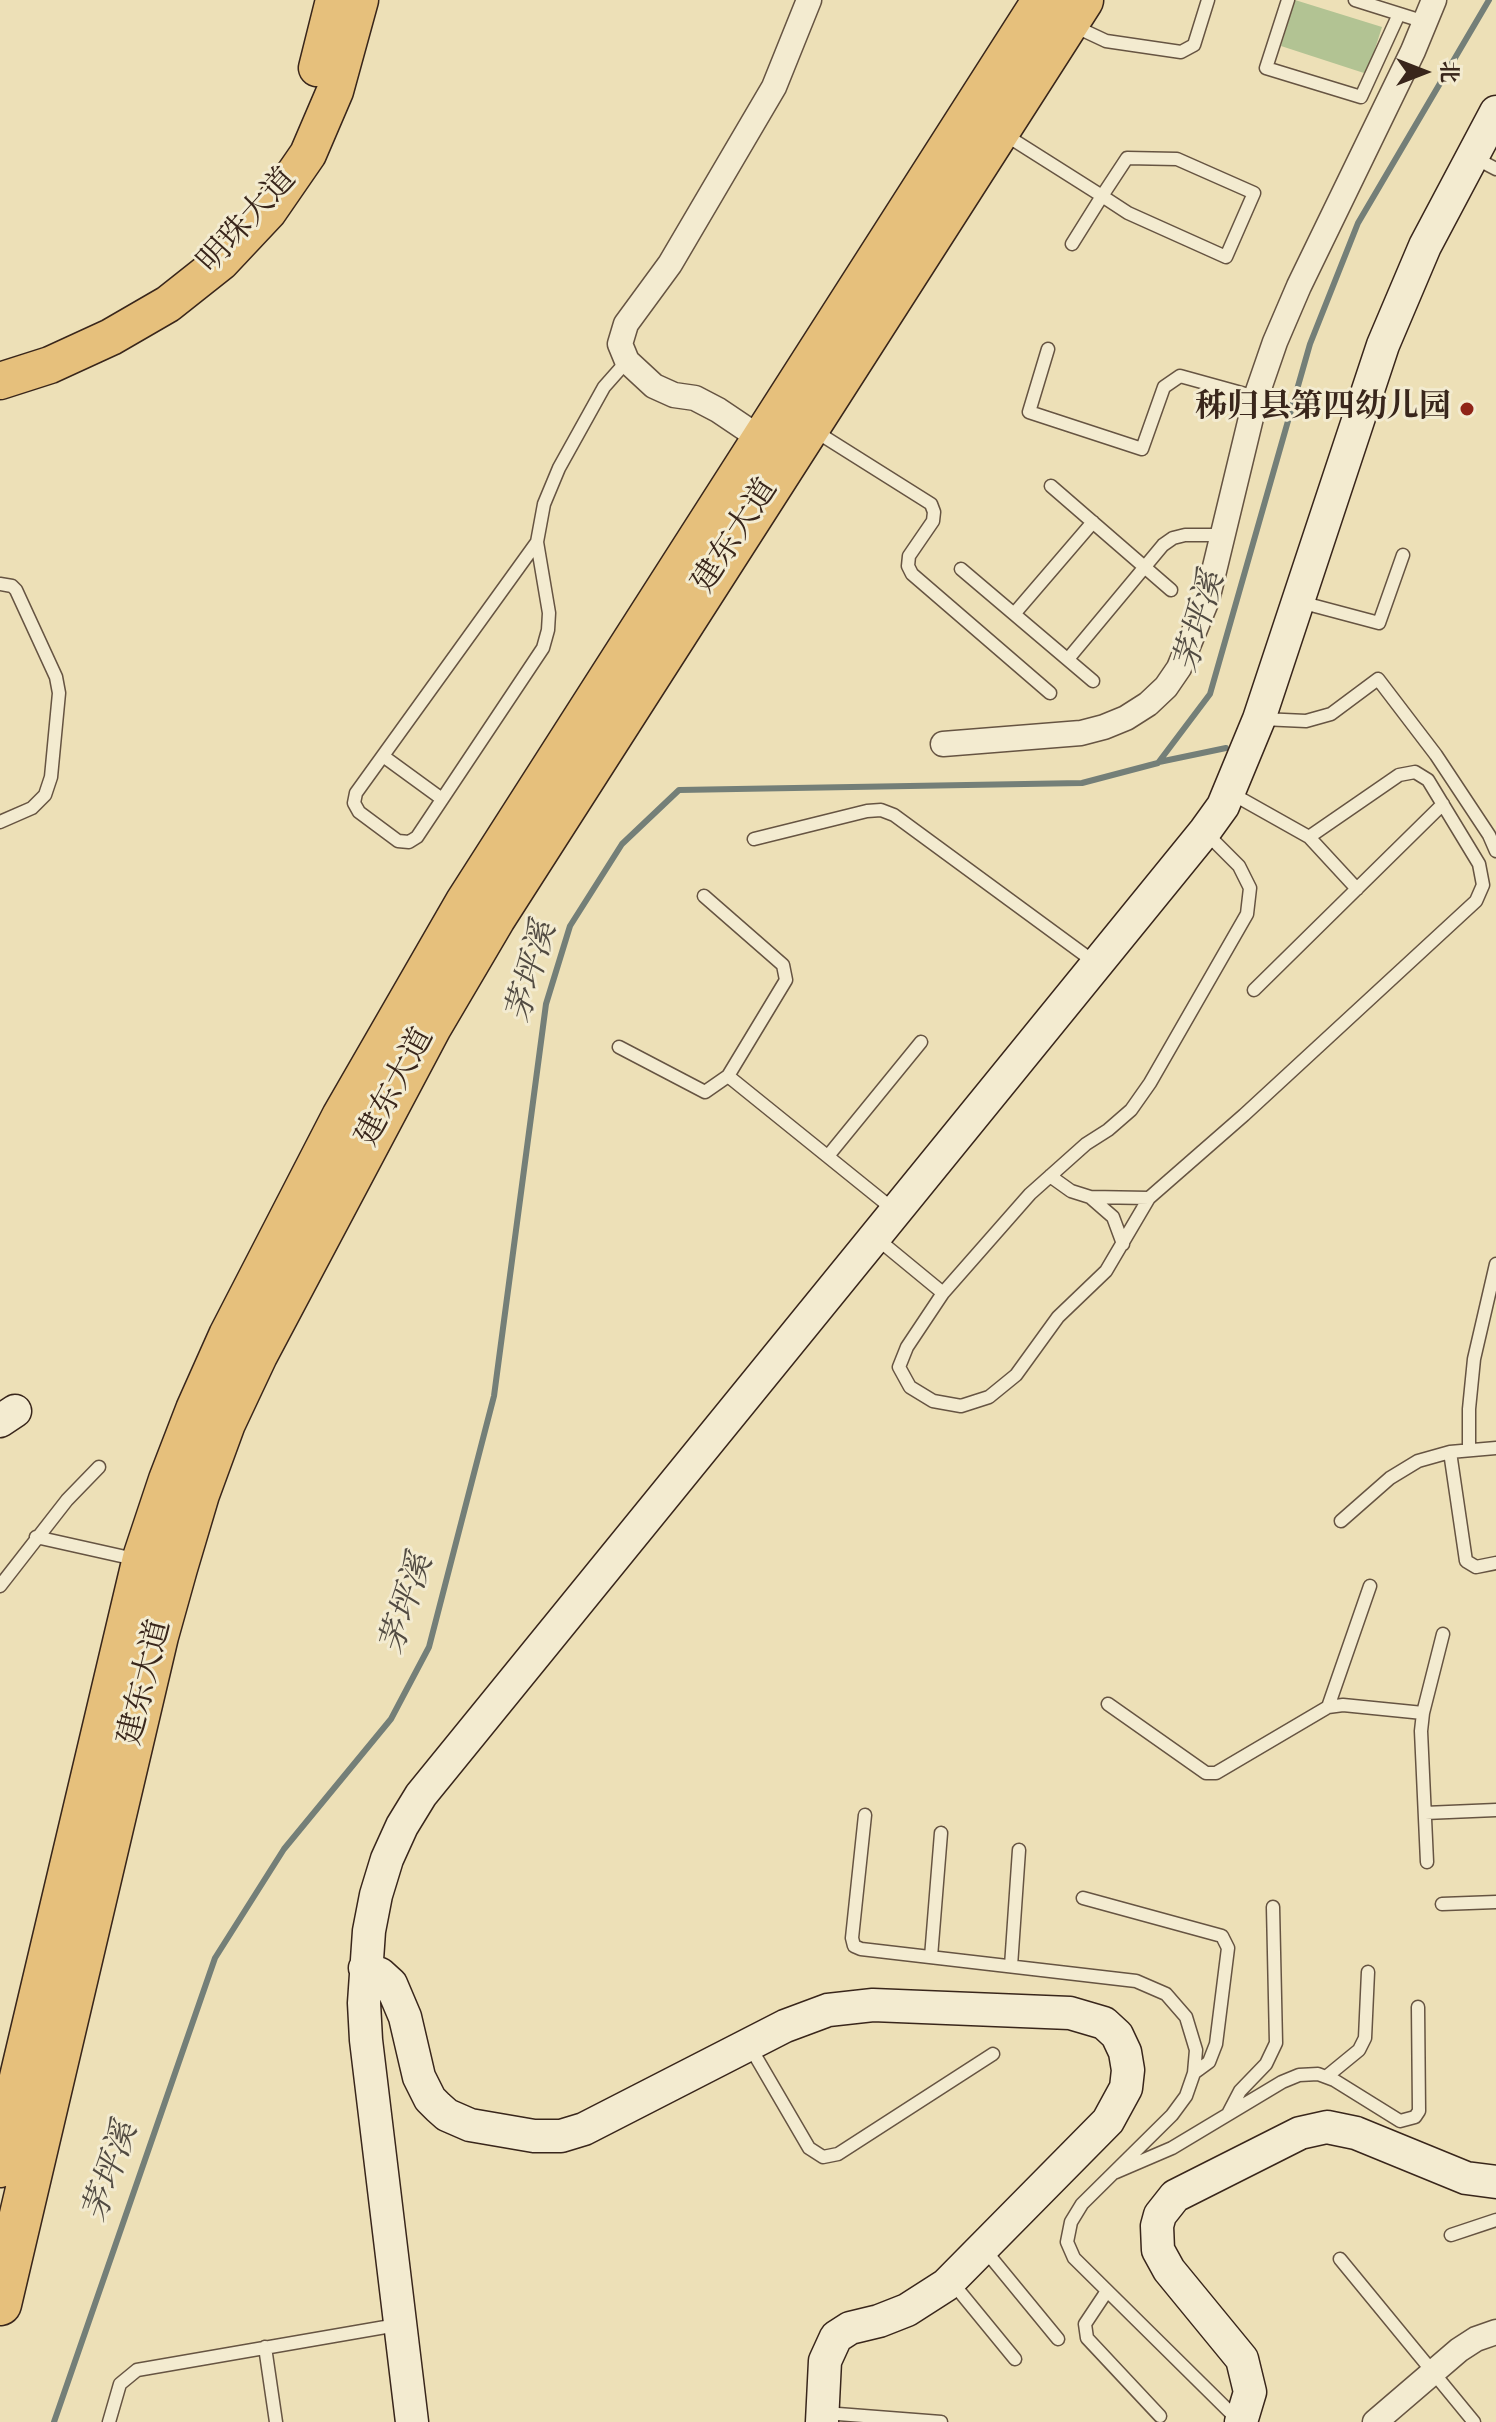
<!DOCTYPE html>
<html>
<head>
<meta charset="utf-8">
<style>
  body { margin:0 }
  #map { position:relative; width:1496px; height:2422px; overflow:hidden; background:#ede0b7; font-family:"IM FELL DW Pica","Noto Serif SC",serif }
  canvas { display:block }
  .north { position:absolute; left:1384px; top:32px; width:80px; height:80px; -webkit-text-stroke:6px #f3ebd0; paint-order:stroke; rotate:90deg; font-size:22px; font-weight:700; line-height:32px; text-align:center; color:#39261b }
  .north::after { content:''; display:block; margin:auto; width:28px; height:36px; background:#39261b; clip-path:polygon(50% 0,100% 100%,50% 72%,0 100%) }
</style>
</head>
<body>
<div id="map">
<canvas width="1496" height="2422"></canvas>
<div class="north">北</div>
</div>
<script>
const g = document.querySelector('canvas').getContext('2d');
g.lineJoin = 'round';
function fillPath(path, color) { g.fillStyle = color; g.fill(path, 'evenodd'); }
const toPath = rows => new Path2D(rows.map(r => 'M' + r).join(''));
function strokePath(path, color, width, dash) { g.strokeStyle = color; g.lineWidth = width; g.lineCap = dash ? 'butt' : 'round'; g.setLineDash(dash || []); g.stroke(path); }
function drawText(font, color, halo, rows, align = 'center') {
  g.font = font + ' "IM FELL DW Pica","Noto Serif SC",serif'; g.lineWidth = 6; g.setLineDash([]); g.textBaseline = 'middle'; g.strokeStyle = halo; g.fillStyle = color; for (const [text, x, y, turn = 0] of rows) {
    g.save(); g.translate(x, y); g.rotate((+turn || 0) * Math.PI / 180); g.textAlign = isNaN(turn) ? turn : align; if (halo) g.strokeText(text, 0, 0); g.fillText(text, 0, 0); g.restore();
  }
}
fillPath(toPath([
  [1295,0,1382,27,1367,74,1281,46]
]), '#b2c393');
strokePath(toPath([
  [1159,762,1226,748],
  [54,2422,215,1958,284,1849,391,1719,429,1647,494,1396,546,1004,570,926,622,844,679,790,1082,783,1158,763,1210,694,1310,344,1358,223,1489,0]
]), '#747f78', 6);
const lane = toPath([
  [1288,0,1266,68,1361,97,1399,14],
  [1355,0,1425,22],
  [1074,26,1106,41,1181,52,1194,45,1208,0],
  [1004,134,1102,196,1128,213,1226,257,1254,193,1177,159,1127,158,1102,196,1072,244],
  [1475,158,1496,169],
  [1048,349,1029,412,1142,449,1164,387,1180,376,1256,397],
  [815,431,931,504,934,512,933,521,909,556,908,566,912,574,1050,693],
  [1051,486,1171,590],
  [537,542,356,793,354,803,359,812,398,841,409,842,417,837,543,648,548,630,549,613,537,542,544,504,559,468,604,387,627,361],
  [961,569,1093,681],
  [0,584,12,586,16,590,56,677,59,693,51,777,45,795,32,808,0,822],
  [1300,602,1379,623,1403,555],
  [1014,614,1093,522],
  [1068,659,1163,545,1173,538,1185,535,1223,535],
  [1262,719,1306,721,1331,714,1378,679,1436,755,1489,835,1496,851],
  [383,756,442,799],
  [1205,832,1239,866,1250,888,1247,914,1150,1083,1131,1110,1108,1130,1086,1144,1030,1194,943,1293,907,1347,899,1367,910,1387,933,1401,961,1406,989,1397,1016,1375,1058,1317,1106,1271,1149,1198,1244,1115,1476,901,1483,885,1479,864,1428,780,1415,772,1399,775,1309,837,1229,792],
  [1309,837,1357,889],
  [754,839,867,811,881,810,894,815,1097,964],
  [1254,990,1443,804],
  [619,1047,705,1092,728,1076,786,980,783,965,704,896],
  [728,1076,894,1210],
  [828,1156,921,1042],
  [1050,1176,1071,1191,1090,1197,1149,1198],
  [1090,1197,1113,1217,1123,1244],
  [875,1237,943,1293],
  [1469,1450,1469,1409,1474,1359,1496,1264],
  [1450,1452,1466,1561,1476,1567,1496,1563],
  [1341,1521,1390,1478,1418,1461,1450,1452,1496,1448],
  [36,1537,139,1560],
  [0,1586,67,1500,99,1467],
  [1108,1704,1206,1773,1216,1773,1328,1707,1343,1705,1423,1713],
  [1328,1707,1370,1586],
  [1425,1813,1496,1810],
  [865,1815,852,1938,854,1946,861,1949,1136,1981,1166,1994,1186,2017,1196,2050,1194,2073,1186,2096,1172,2115,1082,2204,1071,2222,1067,2242,1074,2258,1238,2420],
  [1427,1862,1421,1731,1423,1713,1443,1634],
  [1083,1898,1222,1936,1228,1948,1216,2044,1209,2062,1194,2073],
  [1442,1904,1496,1902],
  [931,1957,941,1833],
  [1011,1966,1019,1850],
  [749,2045,809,2148,823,2157,838,2154,993,2054],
  [1326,2077,1359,2050,1365,2038,1368,1972],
  [1228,2114,1240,2091,1266,2064,1276,2043,1273,1907],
  [1116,2172,1172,2148,1282,2082,1299,2075,1318,2074,1334,2080,1400,2121,1415,2117,1419,2111,1418,2007],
  [1451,2235,1496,2220],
  [984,2249,1058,2339],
  [1340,2259,1474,2422],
  [951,2281,1015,2359],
  [1107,2291,1085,2324,1087,2338,1160,2416],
  [265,2347,276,2422],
  [825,2413,941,2422],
  [109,2422,120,2384,137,2370,397,2325]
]);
const street = toPath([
  [770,445,718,410,695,398,674,395,654,386,627,361,620,344,626,324,670,264,774,87,809,0],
  [943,744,1081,733,1104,727,1126,718,1148,704,1166,687,1179,668,1207,600,1256,397,1275,342,1299,286,1413,51,1434,0],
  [1375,2422,1459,2350,1476,2339,1496,2332]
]);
const secondary = toPath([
  [0,1421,15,1411],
  [365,1968,380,1974,391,1984,405,2017,419,2077,430,2099,438,2107,447,2115,470,2125,534,2136,561,2136,584,2129,785,2026,828,2010,873,2005,1070,2013,1104,2023,1117,2035,1125,2052,1128,2070,1126,2088,1108,2121,946,2285,907,2310,879,2321,850,2328,836,2337,825,2361,822,2422],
  [412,2422,366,2040,364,2003,369,1931,376,1895,387,1859,402,1826,421,1795,1205,831,1223,806,1259,719,1383,345,1425,246,1496,112],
  [1241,2422,1250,2392,1242,2359,1169,2270,1158,2250,1157,2226,1160,2215,1175,2196,1300,2133,1327,2127,1356,2133,1466,2178,1496,2182]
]);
const primary = toPath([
  [317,68,334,0],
  [0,381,50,365,111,337,168,304,221,262,268,212,308,154,335,91,360,0]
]);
const highway = toPath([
  [0,2166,144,1558,170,1480,197,1410,230,1336,343,1117,467,902,1044,0],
  [0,2304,157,1636,176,1568,198,1494,224,1423,256,1355,431,1025,494,918,1082,0]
]);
strokePath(lane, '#665442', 15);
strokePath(street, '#665442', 27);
strokePath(secondary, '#39261b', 35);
strokePath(primary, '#39261b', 39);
strokePath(highway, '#39261b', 45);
strokePath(lane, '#f3ebd0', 12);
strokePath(street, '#f3ebd0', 24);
strokePath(secondary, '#f3ebd0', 32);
strokePath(primary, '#e6c07c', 36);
strokePath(highway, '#e6c07c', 42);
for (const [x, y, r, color] of [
  [1467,409,8,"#8f2418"]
]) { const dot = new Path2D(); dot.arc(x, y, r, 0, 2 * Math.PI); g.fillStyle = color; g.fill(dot); strokePath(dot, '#f3ebd0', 3); }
drawText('32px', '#39261b', '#f3ebd0', [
  ["明珠大道",249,222,-48],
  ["建东大道",737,537,-57],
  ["建东大道",397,1088,-62],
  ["建东大道",147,1683,-76]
]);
drawText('bold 32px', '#39261b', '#f3ebd0', [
  ["秭归县第四幼儿园",1451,409]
], 'right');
drawText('italic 34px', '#524b42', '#f3ebd0', [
  ["茅坪溪",1202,623,-74],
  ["茅坪溪",534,973,-74],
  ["茅坪溪",409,1605,-72],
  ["茅坪溪",113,2173,-71]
]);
</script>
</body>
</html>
